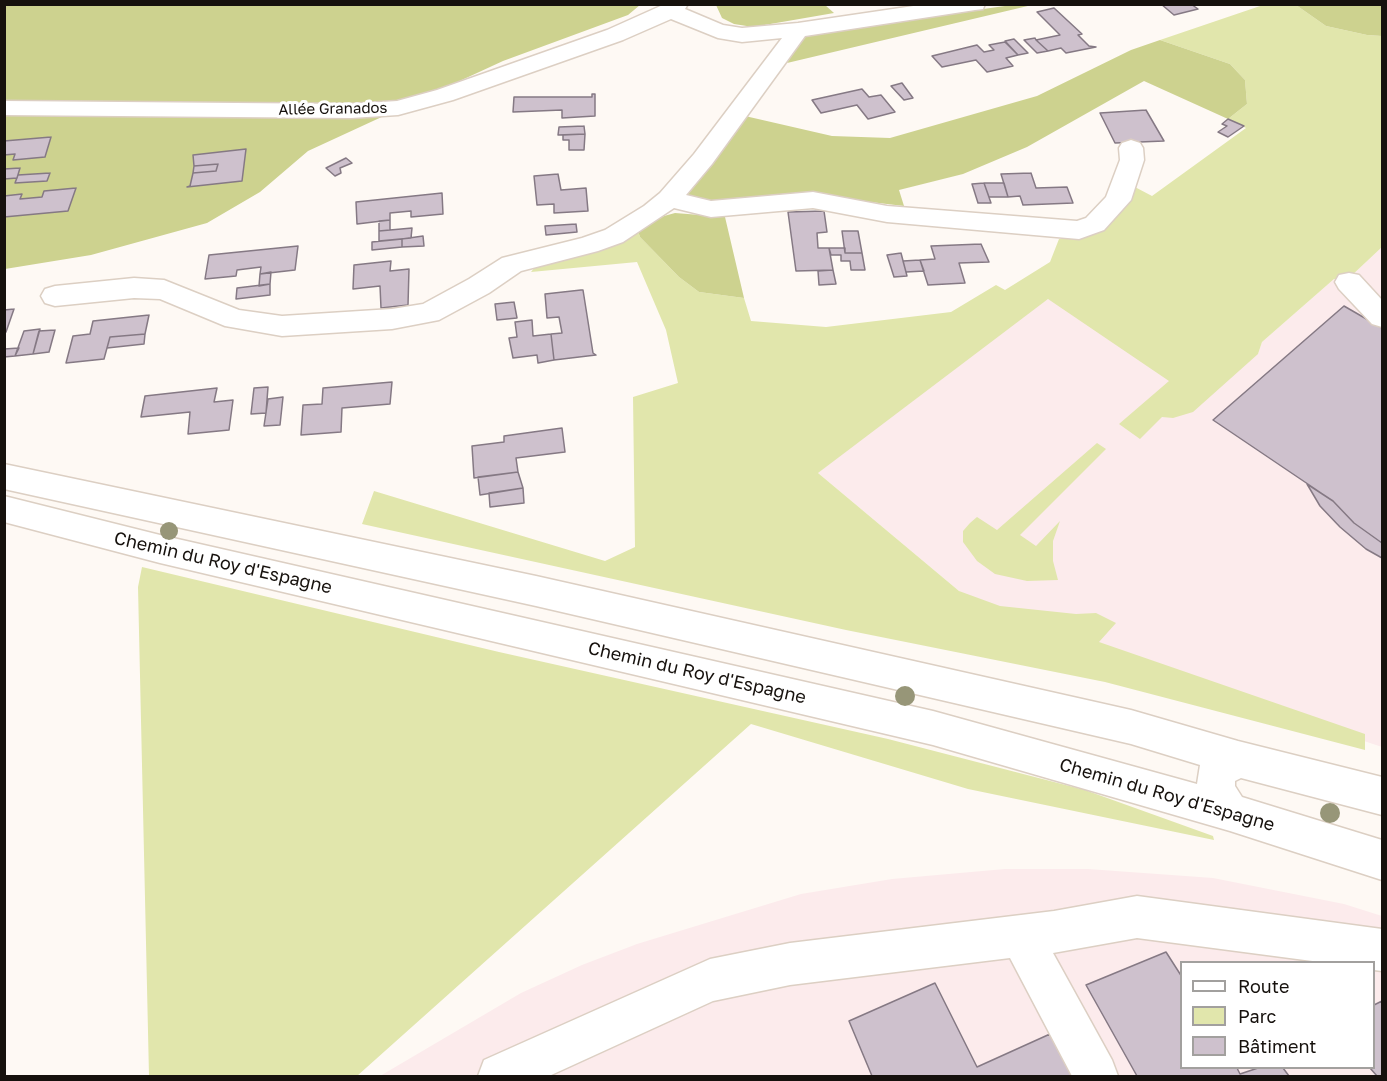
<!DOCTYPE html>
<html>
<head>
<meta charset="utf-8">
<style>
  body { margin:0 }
  #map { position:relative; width:1387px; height:1081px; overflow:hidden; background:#fef9f4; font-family:"Golos Text",sans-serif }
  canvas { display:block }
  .frame { position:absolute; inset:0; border:6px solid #16110d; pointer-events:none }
  .legend { position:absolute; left:1180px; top:961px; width:195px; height:108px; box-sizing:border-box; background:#fff; border:2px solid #a2a09e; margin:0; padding:8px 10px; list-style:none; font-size:18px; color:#16110d }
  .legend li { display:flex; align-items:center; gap:12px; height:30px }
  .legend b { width:30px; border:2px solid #a2a09e }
</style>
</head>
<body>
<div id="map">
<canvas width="1387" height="1081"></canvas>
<div class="frame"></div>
<ul class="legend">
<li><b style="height:8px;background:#fff"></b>Route</li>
<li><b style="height:16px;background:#e1e6ac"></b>Parc</li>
<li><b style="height:16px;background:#cec1cd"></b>Bâtiment</li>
</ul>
</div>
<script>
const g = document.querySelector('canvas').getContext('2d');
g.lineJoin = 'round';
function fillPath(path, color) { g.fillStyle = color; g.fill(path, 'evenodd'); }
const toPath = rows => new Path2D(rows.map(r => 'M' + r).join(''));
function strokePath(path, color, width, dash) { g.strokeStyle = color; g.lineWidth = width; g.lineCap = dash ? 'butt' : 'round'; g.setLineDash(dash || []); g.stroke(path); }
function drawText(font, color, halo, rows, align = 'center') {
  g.font = font + ' "Golos Text",sans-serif'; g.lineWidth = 6; g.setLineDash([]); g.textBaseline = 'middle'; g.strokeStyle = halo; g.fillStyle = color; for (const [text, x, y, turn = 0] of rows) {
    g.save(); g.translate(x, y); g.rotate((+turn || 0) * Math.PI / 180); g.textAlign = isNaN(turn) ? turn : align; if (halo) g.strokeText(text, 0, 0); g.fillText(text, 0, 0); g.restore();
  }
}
fillPath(toPath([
  [1382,247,1382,747,1002,620,959,591,818,473,965,352,1048,299,1258,354,1262,342,1334,279,1349,278],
  [1005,869,1088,869,1213,878,1344,904,1382,916,1382,1076,380,1076,521,993,582,965,637,944,801,894,892,879],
  [1182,962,1374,962,1374,1068,1182,1068]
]), '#fcebec');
fillPath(toPath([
  [1266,4,1296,5,1326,26,1367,35,1382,36,1382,247,1349,278,1334,279,1262,342,1258,354,1193,412,1173,418,1162,417,1140,439,1119,424,1169,381,1048,299,818,473,959,591,1000,606,1076,614,1096,613,1116,623,1099,642,1365,734,1365,750,1105,682,846,630,362,524,374,491,605,561,635,547,633,397,678,383,666,330,637,262,531,272,535,267,638,231,640,237,679,277,699,292,744,298,751,321,826,327,951,312,996,285,1005,290,1050,262,1059,239,1086,237,1103,227,1133,186,1152,196,1246,128,1228,119,1247,104,1245,80,1230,64,1160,40],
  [1097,443,1106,449,1020,535,1036,546,1060,521,1053,541,1053,561,1058,580,1027,581,995,574,977,561,963,542,963,531,970,523,977,517,997,530],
  [142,567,499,652,888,739,1085,790,1213,836,1214,840,968,789,751,724,357,1076,149,1076,138,587]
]), '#e1e6ac');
fillPath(toPath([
  [5,5,640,5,628,15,503,61,308,151,260,192,207,223,91,255,5,269],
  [716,5,825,5,834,13,753,27,734,24,722,18],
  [1012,5,1032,5,787,63,805,34],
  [1296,5,1382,5,1382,36,1367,35,1326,26],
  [1160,40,1230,64,1245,80,1247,104,1228,119,1144,81,1027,147,963,174,899,190,904,206,819,196,707,206,684,196,745,116,832,136,890,138,1037,96,1131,50],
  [675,213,725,217,744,298,699,292,679,277,640,237,638,231,664,216]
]), '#cdd28f');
const building = toPath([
  [1161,4,1191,4,1198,9,1174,15,1161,4],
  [1054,8,1082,34,1078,35,1089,46,1096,47,1066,53,1061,48,1048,51,1036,40,1060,35,1037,12,1054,8],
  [1035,38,1036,40,1048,51,1037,53,1024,40,1035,38],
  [1014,39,1028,53,1018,55,1005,41,1014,39],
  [1005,42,1018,55,1006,58,1013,66,987,72,976,60,942,67,932,56,977,45,984,52,994,50,989,45,1005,42],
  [902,83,913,98,904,100,891,86,902,83],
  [862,89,869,97,881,95,895,112,868,119,857,105,821,113,812,100,862,89],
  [592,94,595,94,595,116,562,118,562,110,513,112,514,97,592,97,592,94],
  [1146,110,1164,141,1115,143,1100,113,1146,110],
  [1228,119,1244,126,1228,137,1218,132,1227,126,1222,124,1228,119],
  [584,126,585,134,558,135,559,127,584,126],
  [585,134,584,150,569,150,569,140,563,140,563,135,585,134],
  [51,137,45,157,13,160,15,154,4,155,4,141,51,137],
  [246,149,242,181,187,187,190,186,193,173,216,171,218,164,194,166,193,155,246,149],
  [346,158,352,163,340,168,341,173,335,176,326,168,346,158],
  [218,164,216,171,193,173,194,166,218,164],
  [20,168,17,178,4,179,4,169,20,168],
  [50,173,47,181,15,183,18,175,50,173],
  [1031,173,1036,188,1067,187,1073,203,1023,205,1020,196,1008,197,1001,174,1031,173],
  [558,174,561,190,586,188,588,211,554,213,554,204,537,205,534,176,558,174],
  [984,183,1004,183,1008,197,989,197,984,183],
  [984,183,991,203,978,203,972,184,984,183],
  [76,188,68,211,4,217,4,196,22,194,20,199,42,197,44,191,76,188],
  [442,193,443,214,411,217,411,211,390,213,390,220,357,224,356,202,442,193],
  [824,211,827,232,817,233,818,248,829,248,833,270,796,271,788,212,824,211],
  [390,220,390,230,379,231,379,221,390,220],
  [576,224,577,232,546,235,545,226,576,224],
  [412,228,411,238,379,241,379,231,412,228],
  [842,231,858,231,862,253,845,253,842,231],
  [423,236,424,246,402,247,402,239,423,236],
  [402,239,402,247,372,250,372,242,402,239],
  [981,244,989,262,959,263,965,283,928,285,920,260,935,259,931,246,981,244],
  [298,246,295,270,260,274,261,267,237,270,236,276,205,279,209,255,298,246],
  [829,248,845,248,845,253,862,253,865,270,851,270,850,261,841,261,841,255,831,255,829,248],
  [901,253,907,276,894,277,887,255,901,253],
  [920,260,924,271,906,272,903,261,920,260],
  [391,261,390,271,409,269,408,305,381,308,380,286,353,289,354,265,391,261],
  [833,270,836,284,819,285,818,271,833,270],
  [271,272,270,284,259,286,260,274,271,272],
  [270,284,270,295,236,299,237,288,270,284],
  [581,290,583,290,593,353,596,355,554,360,551,334,562,333,559,317,547,318,545,294,581,290],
  [514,302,517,318,497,320,495,304,514,302],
  [1344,306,1382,328,1382,543,1354,523,1333,501,1213,420,1344,306],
  [14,309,6,332,4,332,4,310,14,309],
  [149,315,145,334,110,337,104,359,66,363,73,336,90,334,93,321,149,315],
  [532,320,533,336,551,334,554,360,538,363,537,355,513,358,509,338,517,337,515,322,532,320],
  [40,329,33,354,15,356,24,331,40,329],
  [55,330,49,352,33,354,39,331,55,330],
  [145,334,144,344,107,348,110,337,145,334],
  [19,348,15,356,4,357,4,349,19,348],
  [392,382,390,404,342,408,341,432,301,435,303,405,322,404,323,388,392,382],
  [268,387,266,413,251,414,254,388,268,387],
  [217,388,214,402,233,400,229,430,188,434,190,412,141,417,145,396,217,388],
  [283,397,280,425,264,426,268,399,283,397],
  [562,428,565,452,516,458,518,472,474,478,472,446,504,442,504,436,562,428],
  [518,472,523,488,480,495,478,477,518,472],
  [1307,484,1333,501,1354,523,1382,543,1382,558,1366,549,1340,527,1320,506,1307,484],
  [523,488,524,503,490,507,489,493,523,488],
  [1166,952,1182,977,1182,1068,1237,1068,1240,1074,1258,1068,1283,1068,1289,1076,1137,1076,1086,985,1166,952],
  [935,983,977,1067,1050,1034,1073,1076,872,1076,849,1021,935,983],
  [1382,1001,1382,1076,1377,1076,1370,1068,1374,1068,1374,1005,1382,1001]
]);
fillPath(building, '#cec1cd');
strokePath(building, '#857984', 1.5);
const minor = toPath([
  [665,4,688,4,685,9,723,25,742,28,798,23,927,4,985,4,983,9,975,10,805,36,712,164,686,195,711,201,813,192,887,206,1077,221,1086,218,1106,197,1120,160,1119,148,1122,143,1131,140,1140,143,1143,148,1144,160,1131,200,1104,230,1079,239,887,222,813,208,711,217,674,208,623,242,598,251,521,271,489,293,439,320,392,329,282,336,225,326,160,299,134,298,55,306,45,303,41,296,45,289,55,286,134,278,164,280,239,310,282,316,392,309,423,304,469,279,502,258,582,238,605,230,644,206,660,193,694,154,782,38,742,42,718,38,671,19,623,40,453,100,398,115,351,118,4,115,4,101,351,104,397,101,437,90,607,30,665,4],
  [1349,273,1359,275,1382,300,1382,327,1372,324,1339,289,1335,282,1339,275,1349,273],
  [4,464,536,576,1131,710,1238,741,1382,777,1382,815,1241,778,1235,781,1235,786,1242,797,1382,840,1382,880,1230,831,933,745,160,563,4,522,4,496,160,535,933,711,1197,784,1200,765,1131,744,536,606,4,489,4,464],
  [1137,896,1382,929,1382,971,1374,970,1374,962,1320,962,1137,938,1053,953,1112,1060,1118,1076,1072,1076,1010,958,790,985,713,1001,549,1076,478,1076,484,1060,710,959,790,943,1054,911,1137,896]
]);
strokePath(minor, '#dccfc3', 3);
fillPath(minor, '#fff');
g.fillStyle = '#979678';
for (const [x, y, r] of [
  [169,531,9],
  [905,696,10],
  [1330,813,10]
]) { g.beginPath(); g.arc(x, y, r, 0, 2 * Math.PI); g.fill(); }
drawText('15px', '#16110d', '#fff', [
  ["Allée Granados",333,109,-1]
]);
drawText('18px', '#16110d', '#fff', [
  ["Chemin du Roy d'Espagne",223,563,13],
  ["Chemin du Roy d'Espagne",697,673,13],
  ["Chemin du Roy d'Espagne",1167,795,16]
]);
</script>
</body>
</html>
